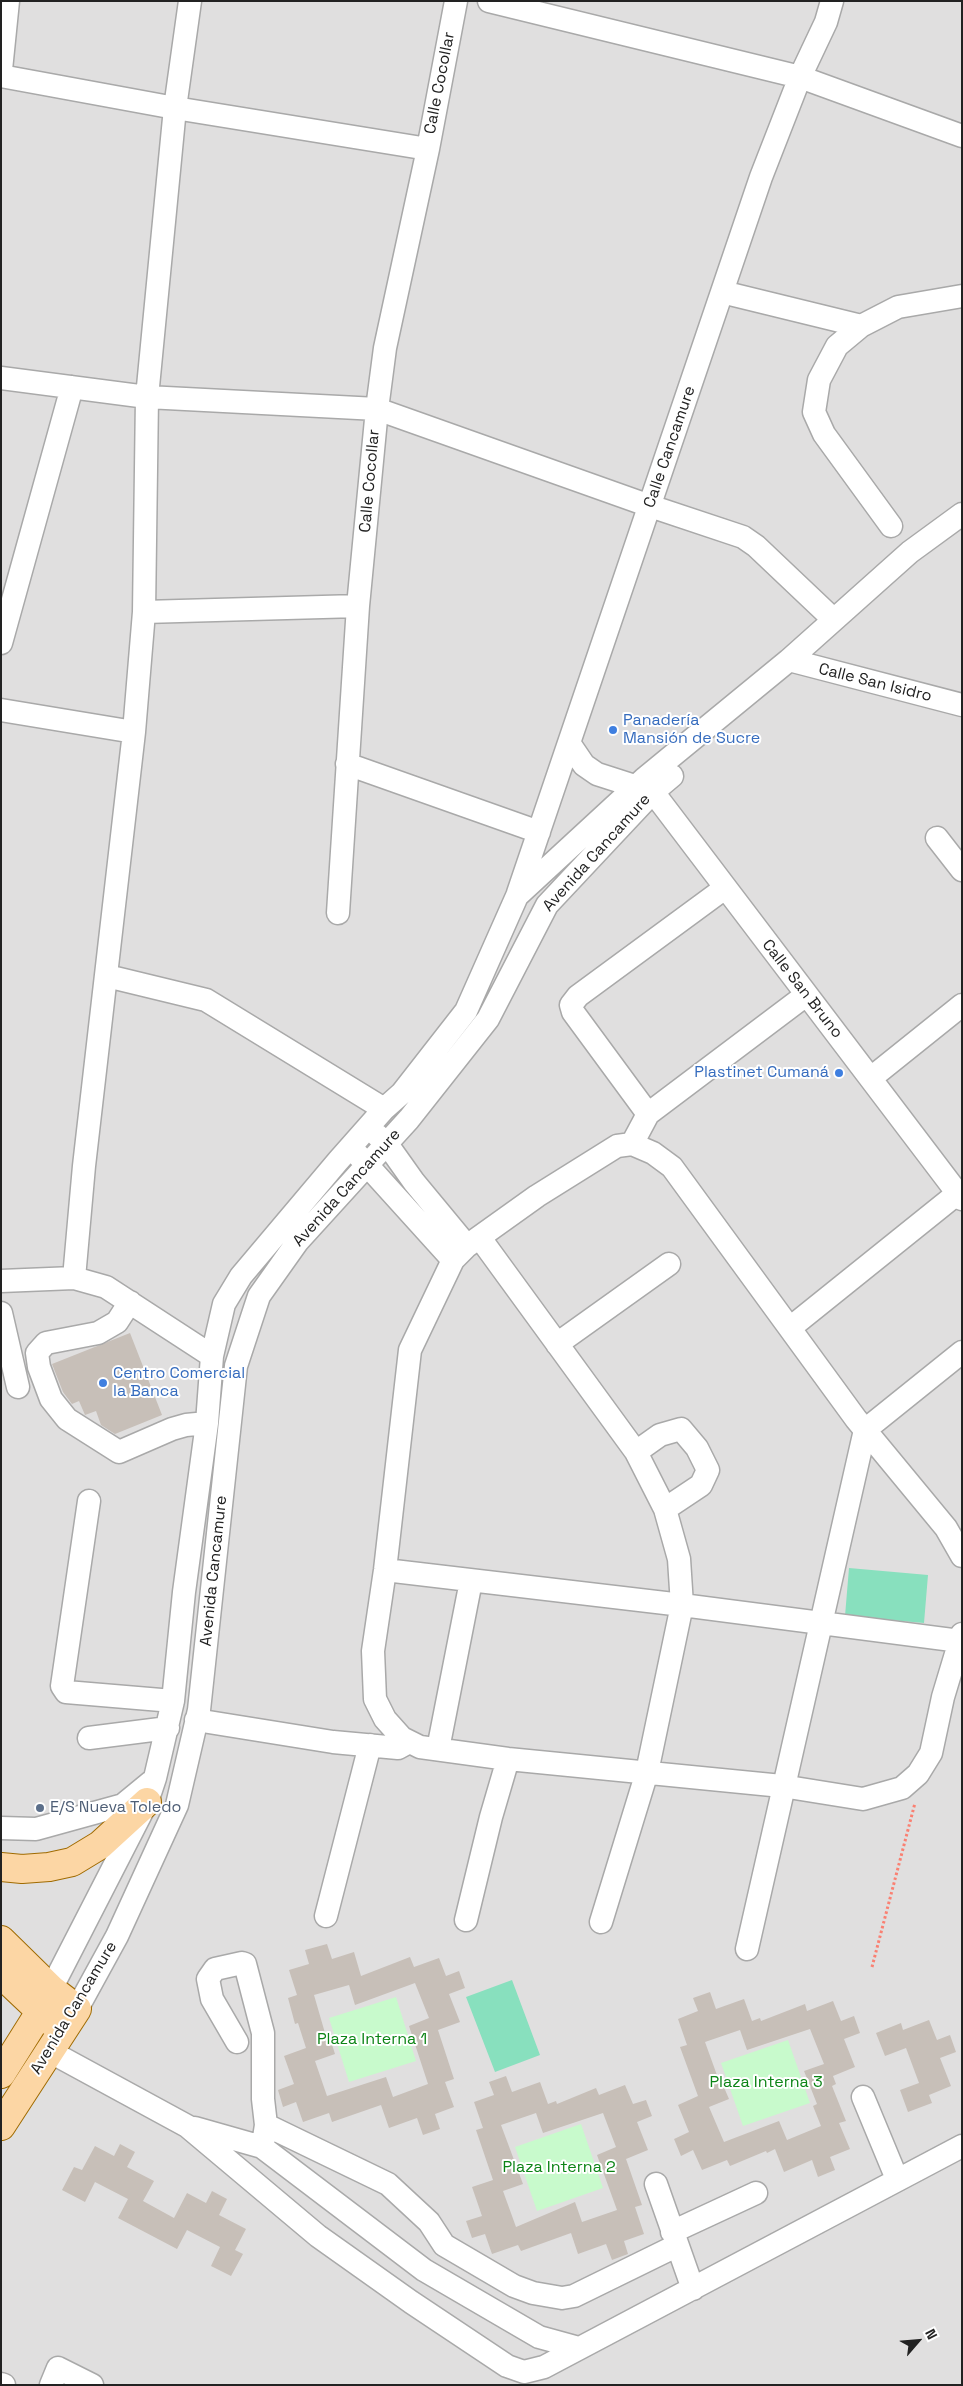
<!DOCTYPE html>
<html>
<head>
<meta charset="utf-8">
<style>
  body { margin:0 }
  #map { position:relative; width:963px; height:2386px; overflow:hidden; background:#f2efe9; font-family:"Space Grotesk",sans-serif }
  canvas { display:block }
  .frame { position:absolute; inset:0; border:2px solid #222; pointer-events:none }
  .north { position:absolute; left:893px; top:2316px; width:50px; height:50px; -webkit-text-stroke:4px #fff; paint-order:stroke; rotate:63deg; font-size:14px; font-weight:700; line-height:20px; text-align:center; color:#222 }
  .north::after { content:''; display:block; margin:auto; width:18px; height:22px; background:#222; clip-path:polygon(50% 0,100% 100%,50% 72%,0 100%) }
</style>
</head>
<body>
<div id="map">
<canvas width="963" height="2386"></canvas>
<div class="frame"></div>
<div class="north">N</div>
</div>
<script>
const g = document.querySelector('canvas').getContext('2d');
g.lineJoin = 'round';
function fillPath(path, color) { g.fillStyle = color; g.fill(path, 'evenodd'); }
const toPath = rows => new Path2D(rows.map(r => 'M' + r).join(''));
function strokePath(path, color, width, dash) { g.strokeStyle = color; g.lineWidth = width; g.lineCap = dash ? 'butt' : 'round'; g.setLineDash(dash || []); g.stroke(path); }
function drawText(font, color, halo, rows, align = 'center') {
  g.font = font + ' "Space Grotesk",sans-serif'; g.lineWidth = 4; g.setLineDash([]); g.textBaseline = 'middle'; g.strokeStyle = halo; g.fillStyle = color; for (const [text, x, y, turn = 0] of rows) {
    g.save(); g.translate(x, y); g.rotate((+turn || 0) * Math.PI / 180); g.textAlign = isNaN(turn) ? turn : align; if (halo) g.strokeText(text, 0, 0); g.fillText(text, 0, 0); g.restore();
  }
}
fillPath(toPath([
  [1,1,962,1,962,2385,1,2385]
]), '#e0dfdf');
fillPath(toPath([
  [396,1997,416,2061,349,2082,329,2018],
  [788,2040,810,2103,743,2126,721,2063],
  [581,2124,603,2188,537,2211,515,2147]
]), '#c8facc');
fillPath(toPath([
  [849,1568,928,1575,924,1623,845,1616],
  [512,1980,540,2055,495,2072,466,1997]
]), '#88e0be');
fillPath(toPath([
  [130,1333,162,1415,115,1434,101,1425,96,1411,85,1415,79,1401,72,1404,63,1392,52,1364],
  [327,1944,332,1959,354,1952,361,1976,410,1957,414,1967,439,1958,446,1976,459,1971,465,1988,449,1994,460,2022,438,2030,454,2079,445,2082,454,2107,435,2114,440,2129,423,2135,417,2118,389,2128,381,2105,332,2122,329,2113,303,2122,296,2102,283,2107,278,2090,294,2084,284,2056,306,2048,298,2023,295,2024,288,1998,297,1995,289,1970,309,1964,305,1950],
  [415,1983,429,2018,409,2026,428,2084,393,2097,386,2077,327,2096,315,2061,335,2054,328,2032,325,2033,314,1995,349,1985,355,2005],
  [710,1992,716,2009,744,1999,752,2021,760,2018,761,2021,805,2004,807,2011,833,2001,841,2021,854,2016,860,2033,844,2039,855,2067,833,2076,836,2084,832,2086,846,2121,839,2123,850,2149,830,2157,835,2170,818,2177,812,2160,784,2172,775,2149,767,2153,766,2151,730,2166,727,2160,702,2170,693,2150,681,2156,674,2139,689,2132,678,2105,698,2096,680,2047,687,2045,678,2019,698,2011,693,1998],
  [810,2029,824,2064,804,2071,817,2104,813,2106,821,2126,787,2140,779,2121,724,2142,709,2107,729,2099,720,2078,718,2078,705,2042,740,2030,747,2050],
  [929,2020,937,2040,950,2035,956,2052,940,2058,951,2086,929,2095,932,2103,908,2112,900,2090,919,2083,906,2048,885,2056,876,2033,901,2023,903,2030],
  [506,2076,512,2092,540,2082,548,2104,556,2101,557,2104,596,2088,599,2095,625,2085,633,2104,646,2100,652,2116,637,2122,648,2150,626,2159,642,2205,635,2207,644,2234,624,2241,628,2254,612,2260,606,2244,578,2254,571,2233,521,2251,518,2245,492,2254,485,2234,472,2238,466,2221,482,2216,472,2187,493,2180,476,2130,483,2128,474,2102,494,2095,489,2082],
  [536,2113,543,2133,603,2113,616,2147,597,2155,617,2210,582,2222,575,2202,516,2227,503,2191,523,2184,501,2125],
  [120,2144,135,2152,127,2167,154,2181,143,2201,174,2218,187,2193,206,2203,212,2191,227,2199,219,2215,246,2229,235,2250,243,2254,231,2276,211,2266,220,2247,187,2230,177,2249,118,2218,128,2199,95,2182,85,2202,62,2190,74,2167,82,2170,95,2146,114,2156]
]), '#c7bfb8');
const minor = toPath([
  [489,1,800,77,962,136],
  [1,70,8,1],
  [1,76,175,108,428,149],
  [722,292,861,326],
  [1,378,147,397,377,409,650,506,743,537,756,546,833,619],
  [891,526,824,434,814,412,819,380,837,346,861,326,898,307,962,296],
  [144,612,358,606],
  [1,643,72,387],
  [789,660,962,705],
  [1,710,134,732],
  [569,743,584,765,597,774,653,792,962,1199],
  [347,764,539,832],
  [937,838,962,870],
  [518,893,761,177,800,77,826,22,832,1],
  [338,913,358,606,377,409,385,348,428,149,456,1],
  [107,976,206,1000,384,1109],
  [871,1078,962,1005],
  [648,1114,573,1012,571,1005,578,996,725,888],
  [377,1135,387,1144,414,1182,467,1246],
  [632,1144,648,1114,806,995],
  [358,1155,453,1260],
  [480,1238,636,1452,665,1509,679,1559,682,1605,647,1772,601,1922],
  [74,1278,84,1166,134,732,144,612,147,397,175,108,190,1],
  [1,1281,74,1278,106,1287,212,1356],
  [130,1302,117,1322,98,1333,46,1343,37,1353,39,1367,51,1399,67,1419,119,1452,172,1429,186,1425,207,1423],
  [1,1313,18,1387],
  [790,1328,958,1193],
  [557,1344,669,1264],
  [636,1452,660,1435,681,1429,697,1448,708,1470,701,1485,665,1509],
  [89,1501,62,1686,66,1692,173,1701],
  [962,1556,946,1528,856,1419,672,1167,653,1153,632,1144,617,1146,537,1196,467,1246,453,1260,410,1350,385,1570,373,1651,375,1699,385,1719,402,1738,420,1747,508,1759,782,1786,863,1799,902,1788,918,1774,931,1753,943,1697,962,1634],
  [385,1570,682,1605,960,1641],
  [196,1720,333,1742,398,1748,409,1742],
  [89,1738,168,1728],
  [438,1749,471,1581],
  [1,1828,36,1829,123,1805,151,1782],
  [326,1916,370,1745],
  [466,1920,491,1817,508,1759],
  [747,1949,865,1430,962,1352],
  [51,1989,147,1802,155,1778,173,1701,184,1592,207,1423,212,1356,224,1304,241,1276,338,1161,384,1109,402,1093,466,1011,517,896,644,779,789,660,910,552,962,514],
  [77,2009,117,1936,177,1805,199,1710,236,1366,259,1296,298,1241,409,1119,488,1019,547,905,653,792,672,776],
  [237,2042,212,1999,208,1979,215,1969,242,1963,245,1964,263,2033,263,2099,266,2125,264,2138],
  [49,2051,187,2126,318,2236,411,2302,507,2366,524,2372,544,2367,962,2146],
  [863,2097,897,2179],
  [266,2125,388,2184,429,2222,444,2245,514,2286,533,2293,562,2298,574,2296,676,2246],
  [195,2128,262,2147,424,2270,539,2337,579,2348],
  [656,2184,693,2289],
  [672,2232,756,2193],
  [1,2384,4,2385],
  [51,2385,58,2368,92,2385]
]);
const major = toPath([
  [1,1867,22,1869,49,1867,72,1862,100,1845,147,1802],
  [1,1940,51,1989,77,2009,1,2126],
  [1,1974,53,2023],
  [1,2074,40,2012,51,1989]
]);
strokePath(minor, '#a9a9a9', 25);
strokePath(major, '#a06b00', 30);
strokePath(toPath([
  [872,1967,915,1803]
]), '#fa8072', 3, [2.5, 2.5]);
strokePath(minor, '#fff', 22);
strokePath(major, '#fcd6a4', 28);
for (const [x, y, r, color] of [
  [613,730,5,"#3f7fe0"],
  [839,1073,5,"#3f7fe0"],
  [103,1383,5,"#3f7fe0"],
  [40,1808,5,"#5c6f8a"]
]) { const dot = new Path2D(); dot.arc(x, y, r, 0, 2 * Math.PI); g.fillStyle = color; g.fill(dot); strokePath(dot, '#fff', 2); }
drawText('16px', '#222', '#fff', [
  ["Calle Cocollar",440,83,-79],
  ["Calle Cancamure",670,447,-71],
  ["Calle Cocollar",370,481,-85],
  ["Calle San Isidro",875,683,14],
  ["Avenida Cancamure",597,853,-48],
  ["Calle San Bruno",802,989,52],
  ["Avenida Cancamure",347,1188,-48],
  ["Avenida Cancamure",214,1571,-84],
  ["Avenida Cancamure",74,2008,-59]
]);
drawText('16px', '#366cbe', '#fff', [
  ["Panadería",623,721],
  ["Mansión de Sucre",623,739],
  ["Plastinet Cumaná",829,1073,"right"],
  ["Centro Comercial",113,1374],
  ["la Banca",113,1392]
], 'left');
drawText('16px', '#4e5e75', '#fff', [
  ["E/S Nueva Toledo",50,1808]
], 'left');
drawText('16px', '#0c8416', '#fff', [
  ["Plaza Interna 1",372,2040],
  ["Plaza Interna 3",766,2083],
  ["Plaza Interna 2",559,2168]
]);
</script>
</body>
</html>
